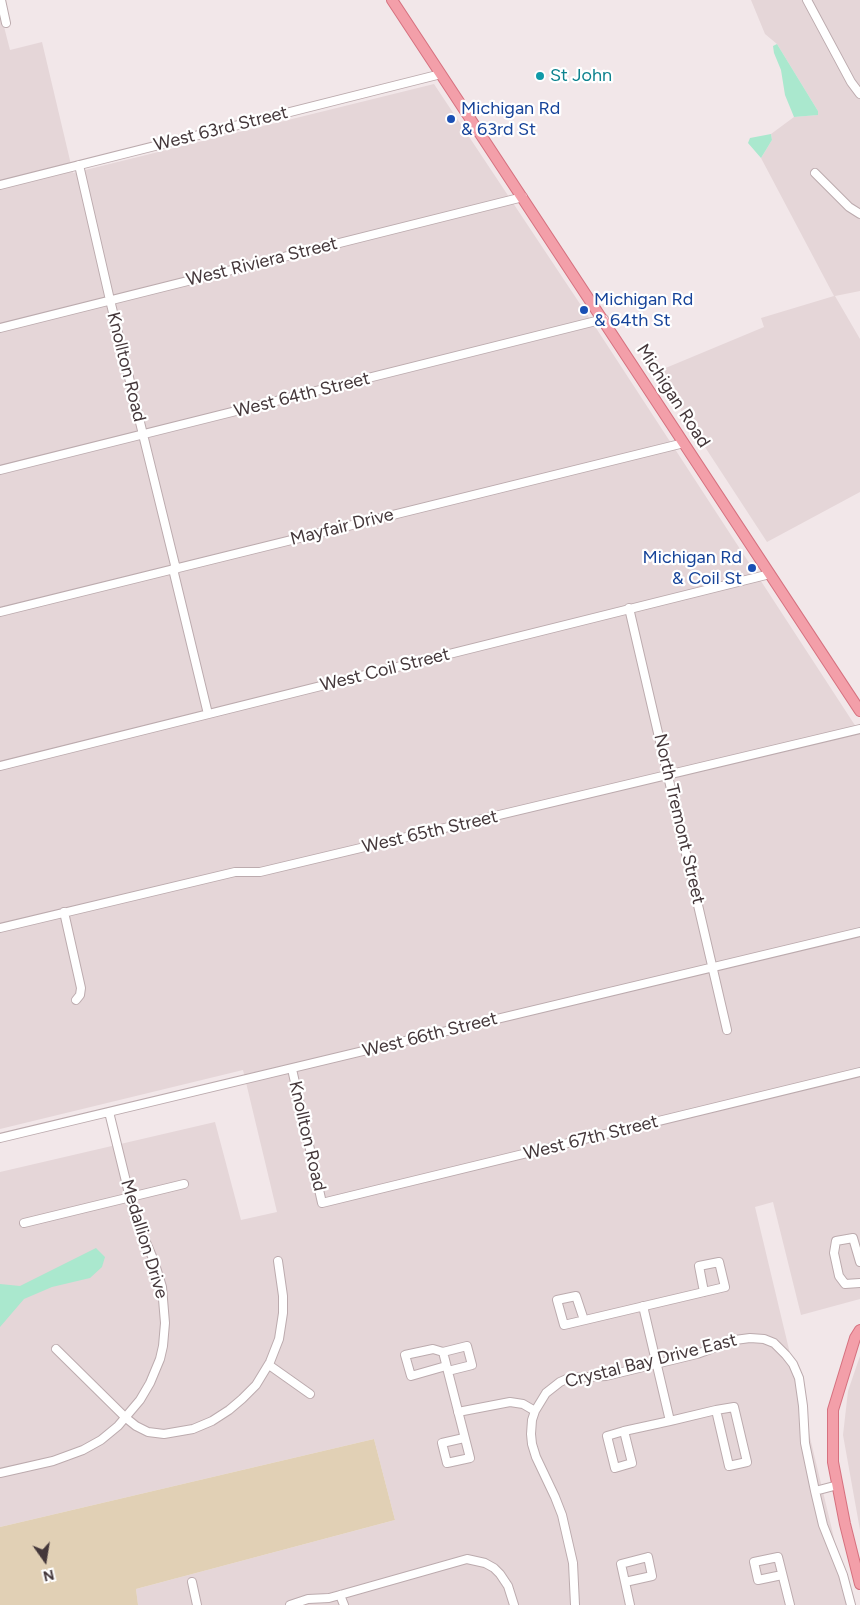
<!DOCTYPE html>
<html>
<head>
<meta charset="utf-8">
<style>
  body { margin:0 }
  #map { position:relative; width:860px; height:1605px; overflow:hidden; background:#f2e7e9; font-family:Figtree,sans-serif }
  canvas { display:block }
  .north { position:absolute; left:20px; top:1535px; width:50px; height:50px; -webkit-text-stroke:4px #fff; paint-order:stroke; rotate:167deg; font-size:14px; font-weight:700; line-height:20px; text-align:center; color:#44373a }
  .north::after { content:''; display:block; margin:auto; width:18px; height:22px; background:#44373a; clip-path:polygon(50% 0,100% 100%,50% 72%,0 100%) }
</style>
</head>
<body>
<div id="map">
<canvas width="860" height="1605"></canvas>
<div class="north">N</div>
</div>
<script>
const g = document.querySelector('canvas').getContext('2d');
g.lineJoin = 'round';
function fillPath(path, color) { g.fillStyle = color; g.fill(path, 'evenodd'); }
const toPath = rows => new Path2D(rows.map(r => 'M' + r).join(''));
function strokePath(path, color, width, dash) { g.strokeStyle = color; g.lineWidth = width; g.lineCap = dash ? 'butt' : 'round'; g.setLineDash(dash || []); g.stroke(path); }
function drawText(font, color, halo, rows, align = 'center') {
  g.font = font + ' Figtree,sans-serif'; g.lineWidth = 4.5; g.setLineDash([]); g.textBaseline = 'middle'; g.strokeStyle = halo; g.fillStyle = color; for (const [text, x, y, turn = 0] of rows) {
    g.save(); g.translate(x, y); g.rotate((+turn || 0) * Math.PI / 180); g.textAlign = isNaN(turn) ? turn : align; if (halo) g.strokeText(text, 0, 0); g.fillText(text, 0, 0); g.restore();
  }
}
fillPath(toPath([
  [751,0,860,0,860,291,835,296,860,339,860,492,767,542,656,372,764,327,761,318,834,296,761,158,772,140,771,134,794,117,817,115,818,111,777,44,765,34],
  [0,11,10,50,42,42,73,173,434,84,596,328,860,733,860,1299,801,1315,773,1202,755,1207,850,1605,138,1605,136,1589,395,1520,374,1439,0,1527,0,1172,215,1122,241,1220,277,1212,243,1070,0,1129],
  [860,1356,860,1530,843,1435,848,1391]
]), '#e5d6d8');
fillPath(toPath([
  [374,1439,395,1520,136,1589,138,1605,0,1605,0,1527]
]), '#e1d0b5');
fillPath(toPath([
  [777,44,818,111,818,115,794,117,785,95,781,70,774,53,773,46],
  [771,134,772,140,761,158,748,143,750,138],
  [96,1248,105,1257,102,1267,90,1278,52,1287,24,1299,0,1327,0,1284,20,1286]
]), '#aae8ce');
const minor = toPath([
  [1,0,6,23],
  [807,0,851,82,860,94],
  [79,165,110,300,176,569],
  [815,173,849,207,860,214],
  [0,185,441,74],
  [0,328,523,197],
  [0,470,604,319],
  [173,569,208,714],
  [629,608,727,1030],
  [0,612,684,443],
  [0,766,770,574],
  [64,912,81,988,80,995,76,1000],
  [0,928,235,872,260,872,860,729],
  [292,1069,322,1203,860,1072],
  [0,1138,860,932],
  [24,1223,184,1184],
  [860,1262,853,1238,836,1241,834,1253,839,1276,845,1284,860,1283],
  [643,1306,670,1421],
  [584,1320,576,1296,557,1300,564,1325,725,1287,719,1262,699,1266,704,1292],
  [56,1349,126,1418,136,1426,148,1432,164,1434,193,1429,212,1421,229,1410,242,1399,256,1385,270,1362,279,1339,283,1313,283,1296,278,1261],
  [443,1352,470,1458,447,1463,442,1443,464,1438],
  [269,1365,310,1394],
  [446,1366,411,1376,405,1355,433,1349,443,1352,467,1346,472,1365,448,1371],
  [458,1412,510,1402,523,1404,535,1411],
  [624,1431,632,1463,615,1468,607,1436,624,1431,670,1421,716,1410,734,1407,747,1462,729,1466,716,1410],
  [0,1473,53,1461,83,1450,101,1440,118,1426,140,1400,150,1383,160,1359,163,1346,165,1323,162,1287,154,1261,134,1214,109,1112],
  [815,1491,838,1485],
  [782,1575,758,1580,754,1562,778,1557,790,1605],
  [192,1582,197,1605],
  [625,1582,652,1576,648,1557,621,1564,625,1582,630,1605],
  [340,1595,344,1605],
  [290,1605,308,1599,329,1598,340,1595,467,1559,485,1563,494,1568,500,1574,508,1586,514,1605],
  [575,1605,573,1563,562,1515,555,1497,536,1457,532,1444,531,1434,532,1420,535,1411,546,1393,560,1382,569,1378,606,1376,697,1354,735,1340,750,1338,764,1339,774,1343,786,1355,793,1364,799,1378,803,1406,805,1443,815,1491,823,1525,843,1575,851,1605]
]);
const major = toPath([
  [392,0,860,711],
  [860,1330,855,1338,833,1410,833,1462,845,1524,860,1584]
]);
strokePath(minor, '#bcabae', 10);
strokePath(major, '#d6717f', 12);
strokePath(minor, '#fff', 8);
strokePath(major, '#f39fa9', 10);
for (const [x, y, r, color] of [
  [540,76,5,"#0f9aa8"],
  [451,119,5,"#1a4fb4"],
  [584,310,5,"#1a4fb4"],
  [752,568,5,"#1a4fb4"]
]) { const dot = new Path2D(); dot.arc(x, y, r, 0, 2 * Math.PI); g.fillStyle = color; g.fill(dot); strokePath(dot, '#fff', 2); }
drawText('18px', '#0d838f', '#fff', [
  ["St John",550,76]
], 'left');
drawText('18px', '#164399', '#fff', [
  ["Michigan Rd",461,109],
  ["& 63rd St",461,130],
  ["Michigan Rd",594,300],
  ["& 64th St",594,321],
  ["Michigan Rd",742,558,"right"],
  ["& Coil St",742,579,"right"]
], 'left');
drawText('18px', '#44373a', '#fff', [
  ["West 63rd Street",221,129,-14],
  ["West Riviera Street",262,262,-14],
  ["Knollton Road",126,367,76],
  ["West 64th Street",302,395,-14],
  ["Michigan Road",673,396,57],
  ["Mayfair Drive",342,527,-14],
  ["West Coil Street",385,670,-14],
  ["North Tremont Street",679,819,77],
  ["West 65th Street",430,832,-13],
  ["West 66th Street",430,1035,-14],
  ["Knollton Road",307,1136,77],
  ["West 67th Street",591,1138,-14],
  ["Medallion Drive",144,1239,73],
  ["Crystal Bay Drive East",651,1361,-14]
]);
</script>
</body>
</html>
